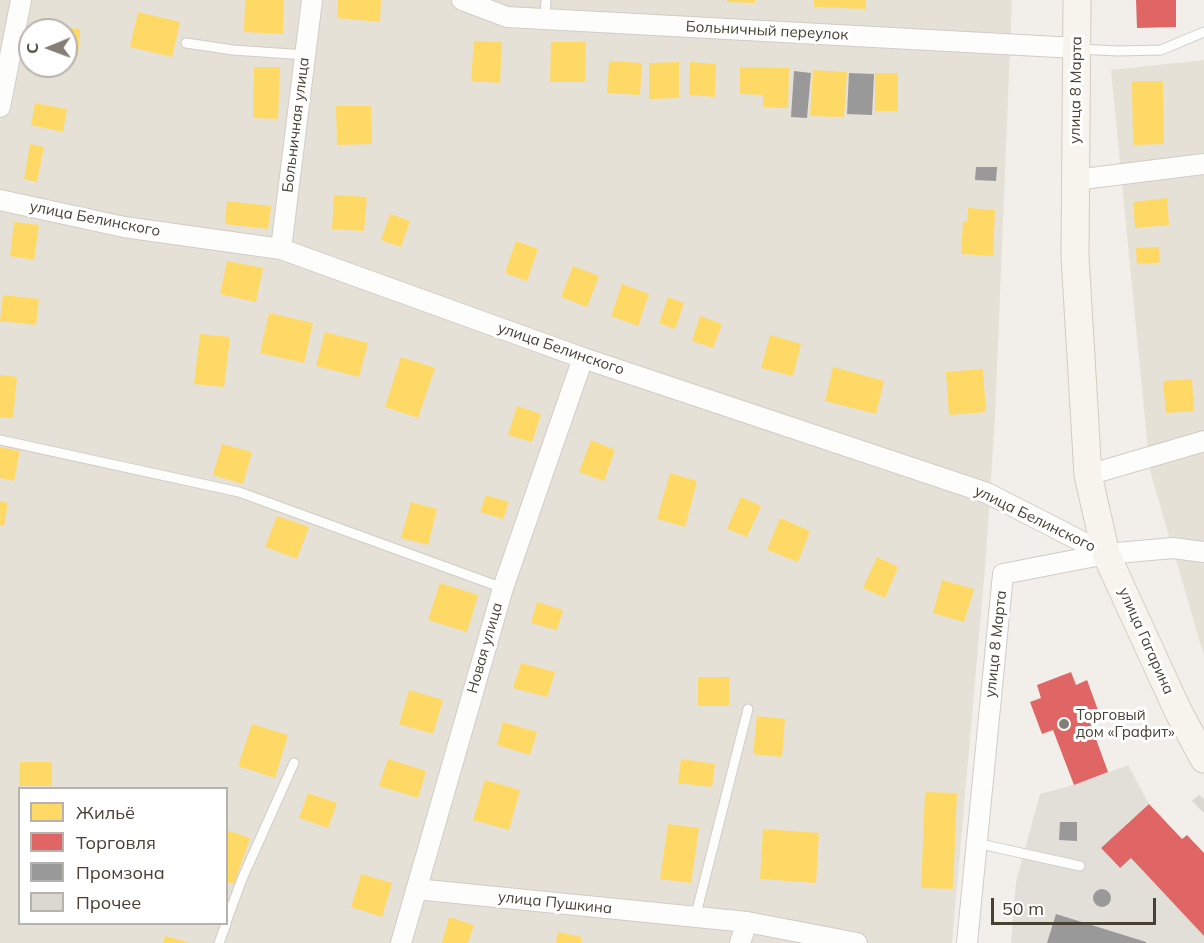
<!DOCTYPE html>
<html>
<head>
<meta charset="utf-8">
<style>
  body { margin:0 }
  #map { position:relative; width:1204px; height:943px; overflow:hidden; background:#f2efea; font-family:Mulish,sans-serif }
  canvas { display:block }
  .legend { position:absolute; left:18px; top:787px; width:210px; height:138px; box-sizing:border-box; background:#fff; border:2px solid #b6b3ae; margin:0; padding:8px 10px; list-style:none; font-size:18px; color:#484134 }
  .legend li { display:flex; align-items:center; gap:12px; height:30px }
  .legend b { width:30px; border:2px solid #b6b3ae }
  .north { position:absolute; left:18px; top:18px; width:60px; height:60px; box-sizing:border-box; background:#fff; border:2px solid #b6b3ae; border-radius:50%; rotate:269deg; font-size:16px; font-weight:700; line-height:24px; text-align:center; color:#484134 }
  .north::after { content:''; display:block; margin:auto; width:21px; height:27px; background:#847e74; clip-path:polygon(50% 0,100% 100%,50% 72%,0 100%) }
  .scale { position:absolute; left:991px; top:898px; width:165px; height:27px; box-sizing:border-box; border:3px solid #484134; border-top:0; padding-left:8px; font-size:18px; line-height:21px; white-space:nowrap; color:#484134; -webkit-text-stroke:4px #fff; paint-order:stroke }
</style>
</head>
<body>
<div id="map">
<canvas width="1204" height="943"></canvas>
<ul class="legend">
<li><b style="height:16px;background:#ffd966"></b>Жильё</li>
<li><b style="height:16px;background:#e06666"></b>Торговля</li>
<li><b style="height:16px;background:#999"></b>Промзона</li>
<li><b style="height:16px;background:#dbd8d2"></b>Прочее</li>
</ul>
<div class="north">С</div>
<div class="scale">50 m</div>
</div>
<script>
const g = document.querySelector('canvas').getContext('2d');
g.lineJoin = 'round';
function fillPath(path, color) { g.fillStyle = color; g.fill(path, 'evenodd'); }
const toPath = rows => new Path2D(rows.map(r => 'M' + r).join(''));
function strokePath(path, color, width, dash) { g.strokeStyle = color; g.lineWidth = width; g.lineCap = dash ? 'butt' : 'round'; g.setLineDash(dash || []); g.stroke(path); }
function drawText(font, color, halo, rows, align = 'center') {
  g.font = font + ' Mulish,sans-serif'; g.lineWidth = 6; g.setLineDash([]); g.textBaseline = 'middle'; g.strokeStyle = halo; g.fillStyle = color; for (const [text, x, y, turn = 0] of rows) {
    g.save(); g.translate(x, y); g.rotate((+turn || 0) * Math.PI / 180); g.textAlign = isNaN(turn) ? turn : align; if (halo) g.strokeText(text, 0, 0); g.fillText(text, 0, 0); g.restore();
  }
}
fillPath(toPath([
  [0,0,1012,0,995,417,986,556,952,943,0,943],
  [30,30,66,30,66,66,30,66],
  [20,788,226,788,226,924,20,924],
  [1204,60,1204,656,1150,471,1111,70]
]), '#e6e1d6');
fillPath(toPath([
  [1128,765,1149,804,1101,848,1119,868,1131,858,1204,936,1204,943,1011,943,1016,882,1040,794,1074,785]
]), '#e2ded8');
fillPath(toPath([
  [245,0,284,0,283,34,244,32],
  [338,0,381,0,380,22,337,18],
  [727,0,755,0,755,3,727,2],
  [814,0,866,0,866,9,814,7],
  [138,12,180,22,172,57,130,47],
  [51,26,80,29,78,56,66,55,66,30,51,30],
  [474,41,502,42,500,83,471,81],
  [551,42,586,42,585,82,550,82],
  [609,61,642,63,640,95,607,93],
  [679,62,679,98,649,99,649,63],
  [690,62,716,64,715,97,689,95],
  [254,67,280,67,278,119,253,118],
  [740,67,789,68,788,108,763,107,763,95,740,94],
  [813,70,847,72,844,117,810,116],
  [875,73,898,73,898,111,875,111],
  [1132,81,1163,81,1164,144,1133,145],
  [35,103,67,109,63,132,31,125],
  [336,106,371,106,372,144,337,145],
  [30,144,44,147,37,182,24,179],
  [334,195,367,197,364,231,332,229],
  [1167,198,1169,225,1135,228,1133,202],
  [227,201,271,206,268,229,225,224],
  [968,208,995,210,993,256,961,254,963,222,967,222],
  [390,214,410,221,401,247,381,240],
  [14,222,39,225,34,260,10,256],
  [516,241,538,249,527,281,505,273],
  [1159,247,1160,263,1137,264,1136,248],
  [227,261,263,268,256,302,220,294],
  [573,266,599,276,587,307,561,297],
  [622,284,649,294,638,326,611,316],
  [3,295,39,299,36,325,0,321],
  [668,297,684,303,675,329,659,323],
  [269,313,313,323,304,363,260,353],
  [700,316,722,324,713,348,692,341],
  [325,332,368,343,359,377,316,366],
  [200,334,230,337,224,387,194,384],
  [770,335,801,344,793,376,761,368],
  [401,357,435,368,418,418,385,407],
  [833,367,884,381,876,414,825,401],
  [983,369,986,412,949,415,946,372],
  [0,375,17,377,13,418,0,417],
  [1192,379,1194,411,1166,413,1163,381],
  [517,406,541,414,532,442,508,435],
  [591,440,615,450,604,481,579,472],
  [222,444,252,452,243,484,213,475],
  [0,447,20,451,14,481,0,478],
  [670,473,697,481,685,527,657,519],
  [486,495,509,502,503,519,480,512],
  [741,497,761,506,747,537,727,529],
  [0,501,8,503,4,526,0,525],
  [411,502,437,509,428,545,401,538],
  [277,516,309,527,297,559,265,547],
  [780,518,810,531,798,562,767,550],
  [877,557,898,567,885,598,863,588],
  [942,580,974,589,964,622,933,613],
  [440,583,478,595,467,632,428,620],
  [537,602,563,610,557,630,531,623],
  [521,663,555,672,547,697,513,688],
  [698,677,729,677,729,706,698,706],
  [409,690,443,700,433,734,399,724],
  [757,716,785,719,782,757,753,754],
  [503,722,537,732,530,755,497,745],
  [252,724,288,735,275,778,238,766],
  [388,759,426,771,418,798,379,786],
  [681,759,715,764,712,787,678,783],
  [20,762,52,762,52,786,19,786],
  [485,780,520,790,509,830,473,820],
  [925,792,957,793,953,889,921,888],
  [308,793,337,803,328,828,299,818],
  [668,824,699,828,691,883,660,879],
  [763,829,819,833,816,883,760,879],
  [226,830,250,838,234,884,226,882],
  [361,874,392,883,382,917,351,907],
  [449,917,474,925,468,943,442,943],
  [558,932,582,937,581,943,556,943],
  [165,936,188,942,188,943,163,943]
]), '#ffd966');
fillPath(toPath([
  [1136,0,1176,0,1176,27,1137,28],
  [1071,672,1076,685,1087,680,1099,713,1088,717,1108,772,1074,785,1053,730,1042,734,1030,702,1041,698,1037,685],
  [1149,804,1182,839,1187,835,1204,853,1204,936,1131,858,1120,868,1101,848]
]), '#e06666');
fillPath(toPath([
  [794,71,811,73,807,118,791,117],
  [849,73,874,74,872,115,847,114],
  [976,167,997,167,996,181,975,180],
  [1060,822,1077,822,1077,841,1059,840],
  '1093 898a9 9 0 1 1 18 0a9 9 0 1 1-18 0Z',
  [1056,914,1146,942,1146,943,1047,943]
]), '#999');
fillPath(toPath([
  [1199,795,1204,799,1204,813,1192,801]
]), '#dbd8d2');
const service = toPath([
  [545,19,546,0],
  [186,43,233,50,305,55],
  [1078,49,1118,51,1161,50,1204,32],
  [0,440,239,492,503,588],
  [976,843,1080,866],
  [695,918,748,709],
  [226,922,242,879,294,763],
  [219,943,226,924]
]);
const minor = toPath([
  [462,0,507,17,1076,48],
  [0,107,21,0],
  [1075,180,1204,164],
  [0,200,124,227,281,249,583,358,987,493,1106,554],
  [281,249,312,0],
  [1088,475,1204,441],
  [416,889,747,922,857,943],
  [401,943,503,588,583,358],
  [740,943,747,922],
  [967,943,1003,574,1106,554,1173,548,1204,552]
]);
const secondary = toPath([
  [1077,0,1075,256,1088,475,1106,554,1178,711,1204,759]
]);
strokePath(service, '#d0ccc7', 11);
strokePath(minor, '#d0ccc7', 22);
strokePath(secondary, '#d2ccc0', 29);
strokePath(service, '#fdfdfc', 9);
strokePath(minor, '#fdfdfc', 20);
strokePath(secondary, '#f7f4ee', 27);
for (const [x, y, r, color] of [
  [1064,724,6,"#847e74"]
]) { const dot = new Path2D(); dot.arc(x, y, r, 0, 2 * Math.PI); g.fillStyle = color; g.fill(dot); strokePath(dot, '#fff', 2); }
drawText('15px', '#484134', '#fff', [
  ["Больничный переулок",767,31,3],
  ["улица 8 Марта",1076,90,-89],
  ["Больничная улица",296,125,-83],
  ["улица Белинского",95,219,11],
  ["улица Белинского",561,349,19],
  ["улица Белинского",1035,519,26],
  ["улица Гагарина",1146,641,66],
  ["улица 8 Марта",996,644,-84],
  ["Новая улица",485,648,-74],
  ["улица Пушкина",555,903,6]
]);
drawText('15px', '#484134', '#fff', [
  ["Торговый",1076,715],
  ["дом «Графит»",1076,732]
], 'left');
</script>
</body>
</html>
